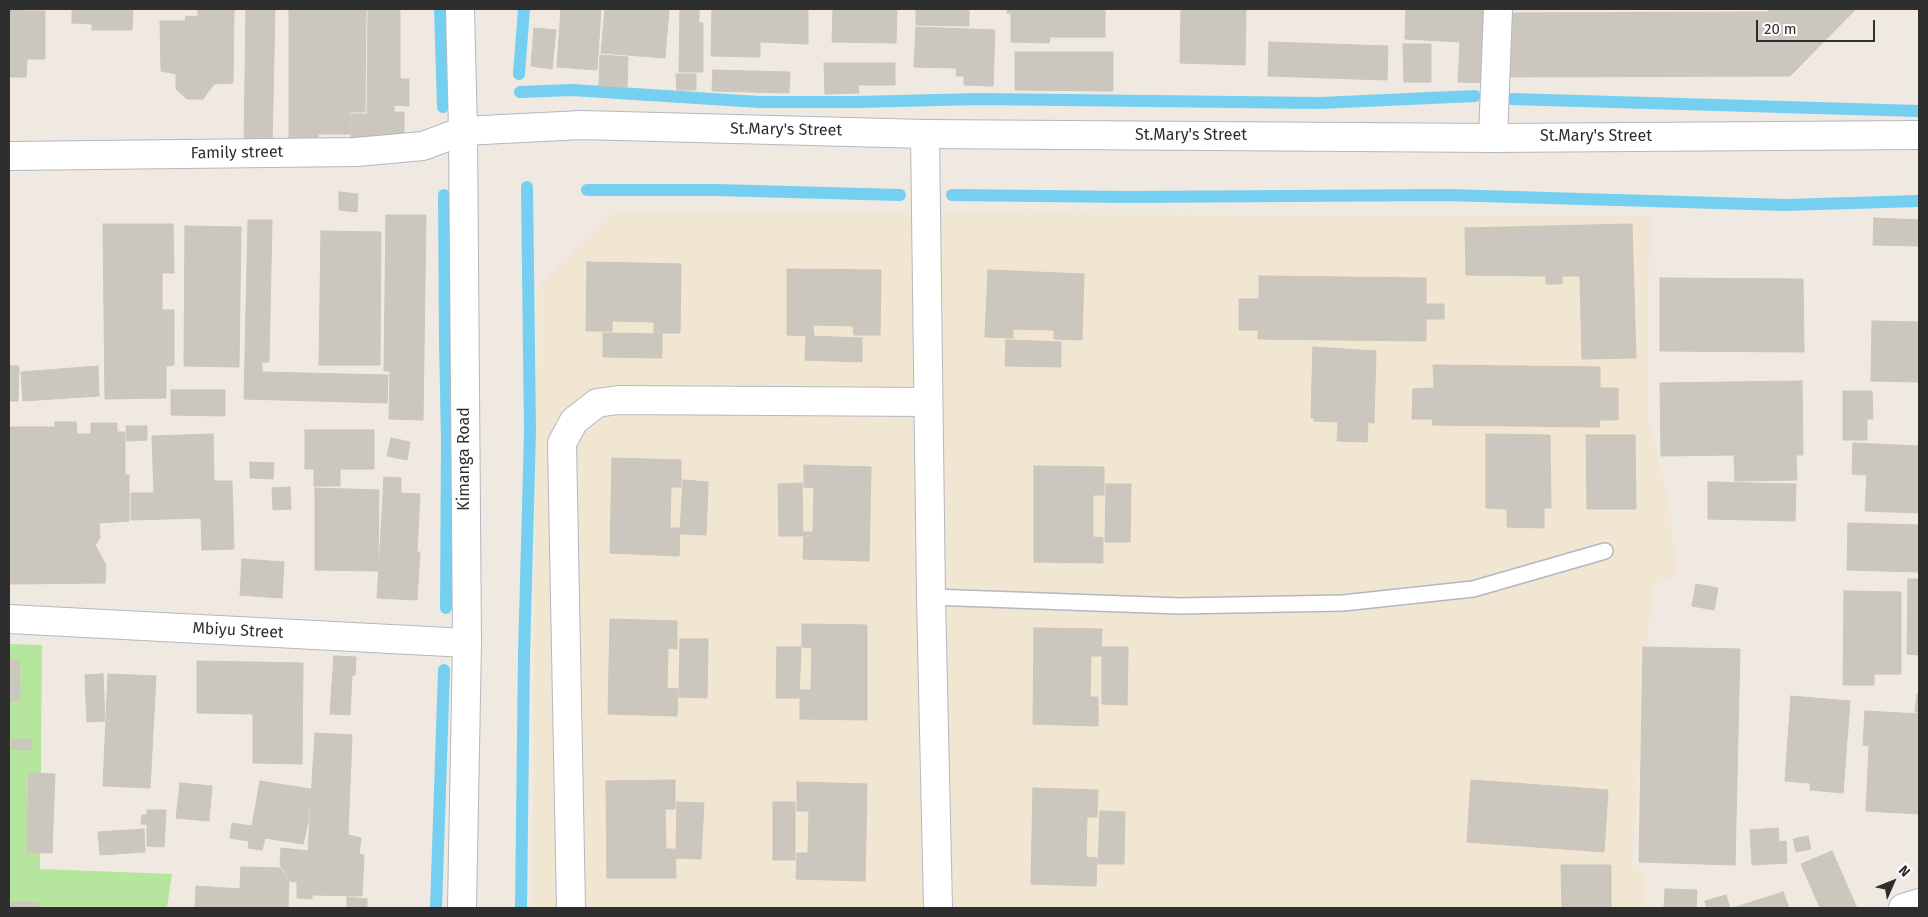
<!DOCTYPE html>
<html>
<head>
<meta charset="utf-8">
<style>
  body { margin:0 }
  #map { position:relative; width:1928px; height:917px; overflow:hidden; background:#efe9e1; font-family:"Fira Sans",sans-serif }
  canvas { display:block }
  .frame { position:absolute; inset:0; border:10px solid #2e2e2e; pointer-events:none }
  .north { position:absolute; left:1868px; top:857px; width:50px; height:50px; -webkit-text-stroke:4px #fff; paint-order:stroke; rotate:46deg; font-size:14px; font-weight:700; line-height:20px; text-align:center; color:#2e2e2e }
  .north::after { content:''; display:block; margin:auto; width:18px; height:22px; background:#2e2e2e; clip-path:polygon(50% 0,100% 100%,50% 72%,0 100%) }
  .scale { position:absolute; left:1756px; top:20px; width:119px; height:22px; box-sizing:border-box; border:2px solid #2e2e2e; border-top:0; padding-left:6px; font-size:15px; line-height:18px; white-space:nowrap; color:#2e2e2e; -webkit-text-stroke:4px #fff; paint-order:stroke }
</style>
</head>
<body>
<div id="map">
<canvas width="1928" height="917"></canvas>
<div class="frame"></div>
<div class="north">N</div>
<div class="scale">20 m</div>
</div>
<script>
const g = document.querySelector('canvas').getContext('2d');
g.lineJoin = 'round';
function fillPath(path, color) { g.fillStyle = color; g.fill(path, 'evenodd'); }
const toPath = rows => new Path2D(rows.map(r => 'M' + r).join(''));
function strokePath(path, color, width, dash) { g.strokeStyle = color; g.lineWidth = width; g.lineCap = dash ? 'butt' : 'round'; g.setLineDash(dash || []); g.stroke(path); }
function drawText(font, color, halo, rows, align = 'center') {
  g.font = font + ' "Fira Sans",sans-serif'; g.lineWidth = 4; g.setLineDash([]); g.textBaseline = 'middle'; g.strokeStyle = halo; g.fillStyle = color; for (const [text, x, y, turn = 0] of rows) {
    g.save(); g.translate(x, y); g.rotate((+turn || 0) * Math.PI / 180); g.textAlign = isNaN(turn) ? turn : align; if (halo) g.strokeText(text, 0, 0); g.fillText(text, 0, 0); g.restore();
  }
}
fillPath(toPath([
  [613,213,1650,216,1648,420,1669,500,1677,575,1652,586,1632,863,1645,875,1645,908,532,908,537,288]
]), '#f0e6d1');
fillPath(toPath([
  [9,644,42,645,40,869,172,874,167,908,9,908]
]), '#b6e59e');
strokePath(toPath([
  [440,9,443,107],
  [519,74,524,9],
  [520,92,572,90,759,102,857,102,979,99,1320,103,1475,96],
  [1512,99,1919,111],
  [587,190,716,190,900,195],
  [444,195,445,343,447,439,446,608],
  [952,195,1129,197,1447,195,1785,205,1919,201],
  [436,908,444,670],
  [521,908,524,655,530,432,527,187]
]), '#75cff0', 12);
const building = toPath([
  [9,9,23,9,22,11,45,11,45,59,27,59,26,77,9,77,9,9],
  [72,9,133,9,132,30,92,30,92,24,72,23,72,9],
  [198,9,234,9,233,83,214,84,203,99,187,99,176,89,176,74,161,71,160,21,185,21,186,16,198,17,198,9],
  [246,9,275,9,272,146,244,145,246,9],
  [289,9,366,9,365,112,350,112,350,134,318,134,318,143,289,143,289,9],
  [368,9,400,9,400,79,409,79,409,106,394,105,394,112,404,112,404,146,351,146,351,114,367,114,368,9],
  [561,9,601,9,597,70,557,67,561,9],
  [605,9,669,9,665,58,601,53,605,9],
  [680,9,699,9,699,23,703,23,703,72,679,72,680,9],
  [712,9,808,9,808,44,760,42,760,57,711,56,712,9],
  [833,9,897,9,896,43,832,42,833,9],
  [916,9,969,9,969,26,916,25,916,9],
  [1007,9,1105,9,1105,37,1050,37,1049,43,1011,42,1011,13,1007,13,1007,9],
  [1181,9,1246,9,1245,65,1180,63,1181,9],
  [1406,9,1493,9,1490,83,1458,82,1460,42,1405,39,1406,9],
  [1771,9,1856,9,1790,76,1508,77,1509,13,1768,12,1771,9],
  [916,27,995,30,993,86,964,85,964,76,956,76,957,68,914,67,916,27],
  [534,28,556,30,552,69,531,66,534,28],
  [1269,42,1388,46,1387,80,1268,76,1269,42],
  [1403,44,1431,44,1431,82,1404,82,1403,44],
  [1015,52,1113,52,1113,91,1015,90,1015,52],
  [600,55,628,57,627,87,599,86,600,55],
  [824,63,895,63,895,85,858,85,859,93,825,94,824,63],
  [713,70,790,72,789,93,712,91,713,70],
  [676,74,696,74,696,90,677,90,676,74],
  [339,192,358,194,357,212,339,210,339,192],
  [386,215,426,215,423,420,389,419,390,371,384,371,386,215],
  [1874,218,1919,220,1919,246,1873,245,1874,218],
  [248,220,272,220,269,362,262,362,262,372,388,375,387,403,244,399,248,220],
  [103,224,173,224,174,273,162,273,162,310,174,310,174,365,166,366,166,398,105,399,103,224],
  [1632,224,1636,358,1582,359,1580,276,1562,276,1562,284,1546,284,1546,276,1466,275,1465,228,1632,224],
  [185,226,241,227,239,367,184,366,185,226],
  [321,231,381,232,380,365,319,365,321,231],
  [587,262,681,264,680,333,654,333,654,322,612,321,612,331,586,331,587,262],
  [787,269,881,270,880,335,854,335,853,326,813,325,814,336,787,335,787,269],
  [988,270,1084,274,1082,340,1054,339,1054,330,1013,329,1013,338,985,337,988,270],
  [1259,276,1426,278,1426,304,1444,304,1444,319,1426,319,1426,341,1258,339,1258,330,1239,330,1239,299,1259,299,1259,276],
  [1660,278,1803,279,1804,352,1660,351,1660,278],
  [1872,321,1919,322,1919,382,1871,381,1872,321],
  [603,333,662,334,662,358,603,357,603,333],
  [806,336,862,338,862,362,805,360,806,336],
  [1006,340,1061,342,1061,367,1005,366,1006,340],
  [1313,347,1376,351,1374,423,1368,422,1367,442,1337,441,1338,422,1314,421,1314,418,1311,418,1313,347],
  [1433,365,1600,367,1600,388,1618,388,1618,420,1600,420,1599,427,1432,425,1433,419,1412,419,1413,389,1434,388,1433,365],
  [9,366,19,366,18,401,9,401,9,366],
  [98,366,99,396,23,401,21,372,98,366],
  [1802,381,1803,455,1796,455,1797,480,1735,481,1734,455,1661,456,1660,383,1802,381],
  [171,390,225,390,225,416,171,415,171,390],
  [1843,391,1872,391,1873,419,1867,419,1867,440,1843,440,1843,391],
  [55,422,76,422,77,434,91,434,91,423,117,423,117,432,125,432,125,475,129,475,129,521,99,523,100,538,95,545,106,565,105,583,9,584,9,427,55,427,55,422],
  [126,426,147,426,147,440,127,441,126,426],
  [305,430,374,430,374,469,340,469,340,486,314,486,314,469,305,469,305,430],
  [213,434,214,481,232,481,234,549,202,550,201,518,131,520,131,493,154,493,152,436,213,434],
  [1486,434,1550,435,1551,508,1544,508,1544,528,1507,527,1507,509,1486,508,1486,434],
  [1586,435,1635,435,1636,509,1587,509,1586,435],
  [391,438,410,442,407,460,387,456,391,438],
  [1853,443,1919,446,1919,513,1865,511,1867,475,1852,474,1853,443],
  [612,458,681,460,681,487,671,487,670,528,680,528,679,556,610,553,612,458],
  [250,462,274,463,273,479,250,478,250,462],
  [804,465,871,467,869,561,803,559,804,532,813,532,814,488,804,487,804,465],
  [1034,466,1104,467,1104,495,1093,495,1093,537,1103,538,1103,563,1034,562,1034,466],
  [384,477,401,478,401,493,420,494,417,551,380,549,384,477],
  [683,480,708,482,706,535,680,534,683,480],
  [1708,482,1796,484,1795,521,1708,519,1708,482],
  [802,483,803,536,779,536,778,484,802,483],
  [1106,484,1131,484,1130,542,1105,542,1106,484],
  [290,487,291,509,273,510,272,488,290,487],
  [315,488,379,490,378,571,315,570,315,488],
  [1848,523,1919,525,1919,572,1847,570,1848,523],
  [380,549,420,552,417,600,377,598,380,549],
  [242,559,284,562,282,598,240,595,242,559],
  [1908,579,1919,579,1919,655,1907,654,1908,579],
  [1696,584,1718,588,1714,610,1692,606,1696,584],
  [1844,591,1901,592,1901,674,1874,674,1874,685,1843,685,1844,591],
  [610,619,677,621,677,649,668,648,667,688,678,689,677,716,608,714,610,619],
  [802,624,867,625,867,720,800,719,800,690,811,690,812,648,802,647,802,624],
  [1034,628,1102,629,1101,656,1091,656,1090,697,1098,697,1098,726,1033,724,1034,628],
  [680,639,708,639,707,698,679,697,680,639],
  [777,647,801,647,799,698,776,698,777,647],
  [1102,647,1128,647,1127,705,1102,704,1102,647],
  [1643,647,1740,649,1735,865,1639,862,1643,647],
  [334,656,356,657,355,675,352,675,350,715,330,714,334,656],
  [9,660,19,660,20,700,9,701,9,660],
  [197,661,303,663,302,764,253,763,253,714,197,713,197,661],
  [103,674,105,721,87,722,85,675,103,674],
  [108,674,156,676,150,788,103,786,108,674],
  [1917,694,1919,694,1919,712,1915,712,1917,694],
  [1791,696,1850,701,1843,793,1810,790,1810,783,1785,781,1791,696],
  [1865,711,1919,714,1919,814,1866,811,1869,746,1863,745,1865,711],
  [315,733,352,735,348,835,361,838,359,854,364,855,362,896,312,895,312,899,297,898,297,882,290,881,280,865,281,848,308,851,315,733],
  [12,739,32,740,31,750,12,749,12,739],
  [29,773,55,774,52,853,27,852,29,773],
  [675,780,675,809,665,809,666,849,675,849,676,878,607,878,606,781,675,780],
  [1471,780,1608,790,1604,852,1467,842,1471,780],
  [260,781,311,789,308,823,303,844,265,838,262,850,248,848,249,841,230,838,232,823,252,826,260,781],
  [797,782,867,784,865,881,796,879,797,853,808,853,809,811,797,811,797,782],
  [180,783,212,786,209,821,176,818,180,783],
  [1033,788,1098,790,1097,817,1087,817,1086,857,1097,858,1096,886,1031,884,1033,788],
  [677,802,704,803,701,859,676,858,677,802],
  [773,802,795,802,795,860,773,860,773,802],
  [147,810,166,810,164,847,147,846,147,824,141,824,142,815,147,815,147,810],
  [1100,811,1125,812,1124,864,1098,864,1100,811],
  [1778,828,1779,842,1786,841,1787,863,1752,865,1750,830,1778,828],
  [144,829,145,852,100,855,98,832,144,829],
  [1808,836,1811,849,1796,852,1793,839,1808,836],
  [1832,851,1857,908,1820,908,1801,864,1832,851],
  [1561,865,1611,865,1611,908,1562,908,1561,865],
  [241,867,280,868,289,881,288,908,195,908,196,886,240,889,241,867],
  [1665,889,1697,890,1696,908,1664,908,1665,889],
  [1783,892,1789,908,1733,908,1783,892],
  [1726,895,1730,908,1707,908,1705,901,1726,895],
  [347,897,367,899,367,908,347,908,347,897],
  [9,902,38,903,38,908,9,908,9,902]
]);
fillPath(building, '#cbc7bf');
strokePath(building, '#cbc5ba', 1);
const lane = toPath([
  [931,597,1179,606,1343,603,1473,589,1605,551]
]);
const street = toPath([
  [925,134,931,597,938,908],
  [1493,138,1498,9],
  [9,156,356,152,423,146,463,131],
  [9,619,467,643],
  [571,908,562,443,574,421,597,403,618,400,928,402],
  [1903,908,1919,903]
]);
const secondary = toPath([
  [460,9,463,131,467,643,462,908],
  [463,131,582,125,925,134,1493,138,1919,135]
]);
strokePath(lane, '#b4b7c1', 18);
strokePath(street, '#b4b7c1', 30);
strokePath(secondary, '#b4b7c1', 30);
strokePath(lane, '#fff', 15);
strokePath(street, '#fff', 28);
strokePath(secondary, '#fff', 28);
drawText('16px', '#2e2e2e', '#fff', [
  ["St.Mary's Street",786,130,1],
  ["St.Mary's Street",1191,136],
  ["St.Mary's Street",1596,137],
  ["Family street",237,153,-1],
  ["Kimanga Road",465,459,-90],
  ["Mbiyu Street",238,631,3]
]);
</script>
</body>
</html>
